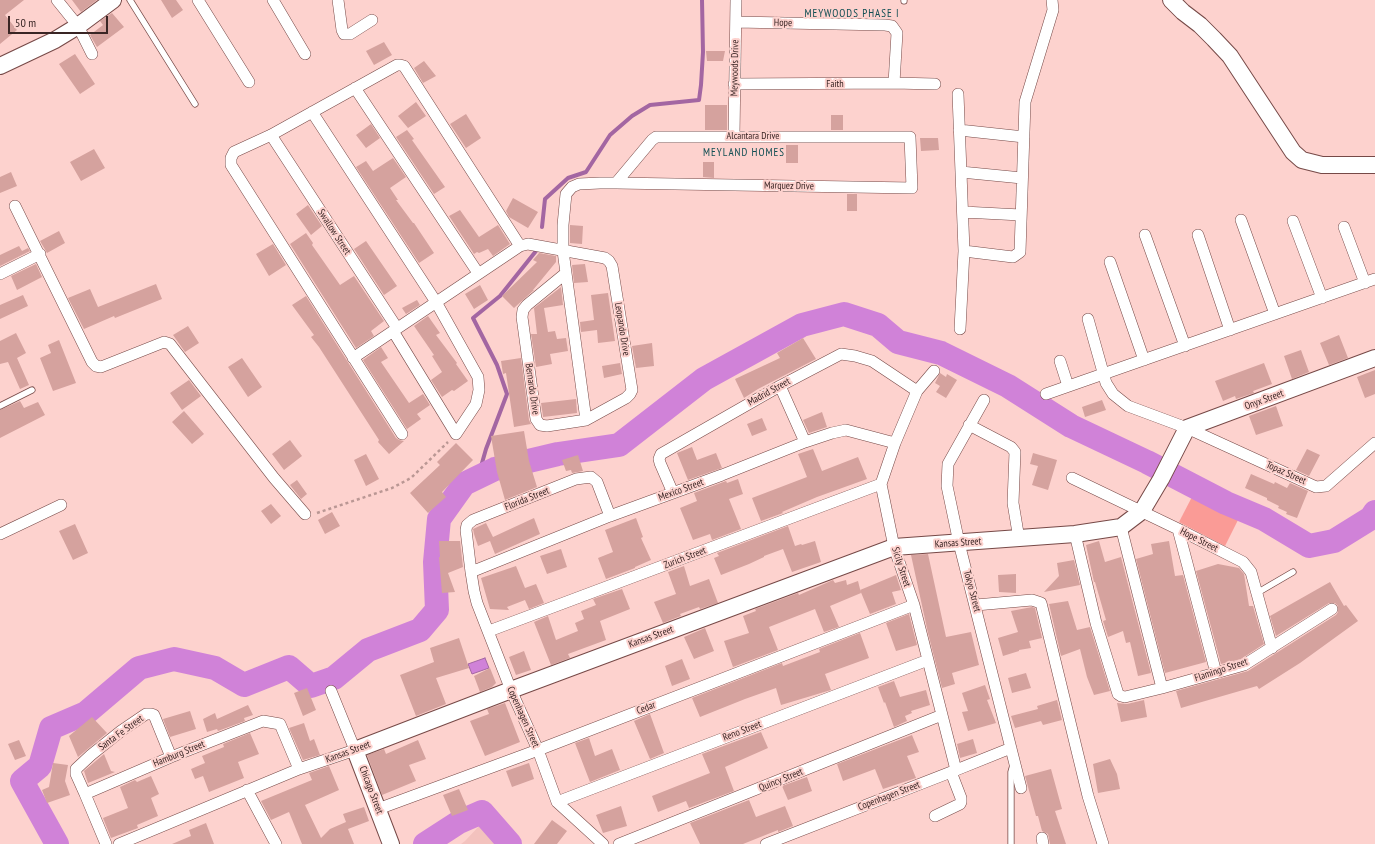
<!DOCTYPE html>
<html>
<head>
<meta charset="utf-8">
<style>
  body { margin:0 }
  #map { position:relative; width:1375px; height:844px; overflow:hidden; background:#fdd2ce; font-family:"PT Sans Narrow",sans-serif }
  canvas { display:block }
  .scale { position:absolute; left:8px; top:16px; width:100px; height:18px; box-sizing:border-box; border:2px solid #392524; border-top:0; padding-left:5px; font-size:12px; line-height:14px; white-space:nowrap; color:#392524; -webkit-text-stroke:3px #fdd2ce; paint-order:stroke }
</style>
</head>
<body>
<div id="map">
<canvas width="1375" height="844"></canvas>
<div class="scale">50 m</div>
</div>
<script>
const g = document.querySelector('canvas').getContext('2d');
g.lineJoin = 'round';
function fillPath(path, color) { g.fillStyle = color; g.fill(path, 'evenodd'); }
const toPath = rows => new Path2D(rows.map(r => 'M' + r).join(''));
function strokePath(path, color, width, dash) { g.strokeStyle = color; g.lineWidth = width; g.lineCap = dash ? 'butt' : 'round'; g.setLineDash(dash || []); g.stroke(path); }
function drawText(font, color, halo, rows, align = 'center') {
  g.font = font + ' "PT Sans Narrow",sans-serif'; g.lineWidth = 4; g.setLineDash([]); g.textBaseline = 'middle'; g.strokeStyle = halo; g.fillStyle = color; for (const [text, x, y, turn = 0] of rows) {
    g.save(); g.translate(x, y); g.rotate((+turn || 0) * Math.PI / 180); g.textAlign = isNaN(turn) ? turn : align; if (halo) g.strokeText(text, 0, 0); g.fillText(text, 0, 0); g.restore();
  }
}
fillPath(toPath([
  [482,823,496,844,461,844,465,841]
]), '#f3c2be');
fillPath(toPath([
  [1194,493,1240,516,1225,546,1179,522]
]), '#fa9b96');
const water = toPath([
  [485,658,489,668,472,674,468,664,485,658]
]);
fillPath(water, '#d082d8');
strokePath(water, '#a366a2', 1);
strokePath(toPath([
  [542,227,545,199,568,178,586,172,610,135,632,116,650,105,699,100,701,85,703,52,702,0],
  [478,477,486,449,507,394,497,365,473,318,500,296,536,251]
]), '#a366a2', 4);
strokePath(toPath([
  [57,844,22,781,40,766,51,728,86,713,139,668,174,659,215,668,244,685,289,667,311,686,334,678,368,650,420,630,437,610,435,562,439,519,464,484,495,469,558,454,619,445,704,379,802,325,844,314,878,325,898,342,941,353,1008,386,1071,426,1147,462,1226,503,1264,519,1309,546,1334,541,1371,518,1375,512],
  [425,844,459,822,482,812,510,844]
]), '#d082d8', 24);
fillPath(toPath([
  [0,0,24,0,5,15,17,30,0,44],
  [72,0,97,0,81,12],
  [161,0,176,0,183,10,172,18],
  [112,13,124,27,97,47,90,35,103,25,100,21],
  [384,42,392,55,374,65,366,51],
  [706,51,725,51,723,61,707,61],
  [75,54,95,84,80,94,59,64],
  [424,61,436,76,423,83,414,68],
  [416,102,426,116,408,128,398,116],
  [705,105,727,105,727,130,705,130],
  [466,114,481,138,466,148,450,124],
  [831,115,843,115,843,130,831,130],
  [371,124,380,138,366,148,356,135],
  [407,130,414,139,412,140,445,187,434,194,396,137],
  [920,138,938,138,939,150,921,151],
  [786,145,798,145,798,163,786,163],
  [94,149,105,168,81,181,70,162],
  [393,158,406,177,390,188,398,200,396,200,413,223,414,223,434,253,419,263,356,167,366,161,373,171],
  [703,162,714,162,714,178,703,177],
  [11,172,17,186,0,193,0,177],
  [847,194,857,194,857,211,847,211],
  [513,198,538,212,528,228,509,217,506,211],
  [308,205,322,226,311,235,296,214],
  [460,210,479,237,498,225,510,244,493,256,488,249,479,253,477,252,474,254,449,216],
  [570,225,583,226,582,244,570,243],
  [59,231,65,243,47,253,40,241],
  [306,233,313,243,312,245,340,285,354,276,384,321,371,331,374,336,356,348,290,244],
  [366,241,397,286,384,295,354,249],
  [273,244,286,265,269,276,256,254],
  [19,246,22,251,28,248,30,251,0,266,0,255],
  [539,253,556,256,556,262,533,290,534,290,514,308,502,296,537,262,533,260],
  [36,264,42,277,17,290,11,276],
  [585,264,588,282,574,283,572,265],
  [156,284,162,299,115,318,114,316,84,329,68,298,90,289,98,307],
  [480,285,488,300,474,309,465,294],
  [561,287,563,305,544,308,548,332,555,331,557,339,566,338,568,351,550,354,552,364,536,367,531,334,537,334,534,308],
  [608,293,615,341,598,343,597,330,581,332,580,322,594,320,591,295],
  [23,295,28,306,0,319,0,305],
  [306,296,396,438,399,440,404,441,389,454,378,442,379,440,319,347,311,337,314,335,292,305],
  [417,300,420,305,406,314,402,308],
  [428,316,440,333,436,335,457,363,456,364,468,381,454,391,452,390,442,397,431,380,442,372,432,356,434,355,414,326],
  [188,326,199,343,185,352,173,335],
  [16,333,26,353,17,358,29,385,20,389,8,362,0,364,0,341],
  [1339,335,1348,358,1329,365,1320,343],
  [803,338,816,359,758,389,744,398,735,379,780,358,777,353],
  [59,340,76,383,53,391,40,358,51,353,48,345],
  [652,343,654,366,636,368,632,346],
  [381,347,388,358,381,362,409,403,423,394,430,405,417,414,421,419,407,429,363,360],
  [1301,350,1309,372,1292,379,1284,356],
  [242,358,262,387,248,397,228,367],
  [521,358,529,420,531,424,514,427,506,373,503,374,501,361],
  [620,363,622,374,604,378,602,366],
  [1264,363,1272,384,1253,391,1254,393,1236,399,1235,396,1223,401,1215,381],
  [1375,370,1375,394,1365,398,1357,377],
  [940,373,946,377,947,374,957,380,946,398,936,392,940,386,935,383],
  [189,380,201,396,182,410,170,393],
  [576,399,577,413,543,417,543,416,541,403],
  [1102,400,1106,410,1085,417,1082,407],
  [20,401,24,408,38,402,45,415,0,438,0,410],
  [1276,406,1283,426,1256,435,1249,416],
  [184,411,204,434,192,444,172,422],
  [822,412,827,427,809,433,803,420],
  [762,418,767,430,752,436,747,424],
  [524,431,529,461,537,487,505,500,497,472,491,436],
  [290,440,302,456,284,470,272,454],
  [456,443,473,460,442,492,446,497,428,513,410,493,440,465,437,462],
  [692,447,697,460,716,453,722,468,688,480,677,453],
  [813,449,822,471,858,457,867,479,817,497,782,512,783,513,761,521,752,498,807,477,798,454],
  [1307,449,1320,455,1309,476,1296,470],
  [1033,453,1057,460,1048,490,1032,485,1038,466,1030,464],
  [366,454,379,479,366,486,354,460],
  [578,455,583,471,572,473,571,470,566,471,562,460],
  [1251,474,1274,484,1275,482,1287,488,1290,483,1308,491,1297,518,1286,514,1287,512,1278,508,1279,506,1267,500,1267,498,1245,488],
  [738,479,743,494,729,499,741,529,712,540,710,534,693,540,680,508,697,501,694,493,726,481,727,483],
  [297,480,307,494,301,499,290,485],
  [271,504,281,516,271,524,261,511],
  [332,512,340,526,325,534,318,520],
  [534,518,540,534,495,554,490,541,478,546,474,534,473,529,486,523,493,537],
  [636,518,643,537,641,538,651,560,635,567,635,568,606,579,598,558,613,552,605,530],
  [75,524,88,553,73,560,59,531],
  [788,526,795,546,801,544,802,545,815,541,821,562,792,572,783,549,764,556,764,557,749,564,721,575,714,558,719,556,717,553],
  [439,541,460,541,463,567,448,573,455,592,442,593,439,557,440,557],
  [1099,541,1105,562,1121,557,1151,673,1138,676,1130,642,1126,643,1123,631,1108,637,1103,621,1106,620,1095,582,1094,582,1086,545],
  [1169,541,1175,576,1183,575,1206,662,1165,673,1136,559,1153,554,1151,544],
  [561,549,567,567,547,574,540,556],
  [928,554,946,637,971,632,979,665,952,673,955,684,942,688,928,633,911,555],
  [1074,560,1080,585,1044,592,1059,576,1057,563],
  [1218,564,1239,568,1244,574,1249,606,1253,606,1264,644,1241,659,1221,664,1196,571],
  [516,566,525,588,536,584,544,603,529,609,525,600,507,607,509,610,490,609,481,578],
  [684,566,690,586,709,579,718,603,700,609,699,607,680,614,681,616,663,623,654,602,676,594,668,572],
  [1016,574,1016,593,999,592,998,575],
  [896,575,901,590,892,592,896,604,870,614,860,590],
  [833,580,835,583,846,580,847,585,858,581,861,593,830,606,839,627,824,632,815,609,769,627,778,650,733,667,724,641,749,633,743,616,756,611,755,609,798,593,799,595],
  [1330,582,1344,606,1346,605,1358,621,1300,663,1259,689,1257,686,1181,708,1176,691,1248,671,1336,615,1338,612,1338,606,1335,603,1329,603,1276,636,1270,616],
  [622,589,630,609,600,621,606,640,568,654,570,658,551,665,534,622,548,616,556,640,578,631,575,623,584,619,581,611,596,605,593,599],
  [1068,601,1077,630,1090,627,1110,691,1094,695,1087,677,1080,649,1061,656,1049,604],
  [1032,607,1035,608,1042,638,1029,641,1031,648,1019,650,1019,651,1003,656,998,638,1018,632,1011,611],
  [909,614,917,645,896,651,886,623],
  [705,628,714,651,694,659,684,637],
  [860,633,869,658,825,674,831,690,781,705,776,688,745,699,700,717,692,698,782,663,783,666,820,652,819,649],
  [459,638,469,668,436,678,446,704,416,716,400,675,434,662,430,648],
  [524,651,531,670,516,675,509,657],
  [682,659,690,679,672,686,665,666],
  [490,668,496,683,492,687,480,692,474,676],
  [1026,673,1031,688,1012,693,1008,678],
  [894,681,900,697,926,690,930,705,911,711,912,713,905,716,907,721,894,727,885,702,884,703,878,687],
  [985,685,990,699,987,700,996,723,968,731,962,712,968,711,962,693],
  [307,688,316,710,303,716,294,693],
  [1057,700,1062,720,1043,725,1041,721,1015,728,1011,716,1038,709,1037,706],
  [1144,700,1147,717,1121,722,1117,703,1127,704],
  [505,703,520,742,485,756,470,721,489,714,487,709],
  [248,705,253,715,244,718,245,721,218,731,217,729,207,732,203,719,215,713,217,719],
  [190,711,196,729,170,737,163,719],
  [650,714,664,753,650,759,634,721],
  [92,717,107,733,78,757,69,736],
  [304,723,310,741,314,739,320,755,303,760,289,728],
  [761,732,768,748,725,767,734,791,689,808,686,801,658,812,652,796,710,773,702,754],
  [250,733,259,754,238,762,244,778,209,792,203,776,195,779,191,769,205,763,202,756,224,747,223,744],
  [912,735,919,752,907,756,916,778,883,789,875,769,843,781,837,764],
  [589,738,595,756,612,749,620,770,590,782,575,743],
  [973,739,977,753,960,758,957,744],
  [19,740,26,756,15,760,8,744],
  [418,740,426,759,409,765,416,781,382,795,367,755,384,749,386,754],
  [104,754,111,771,115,772,88,783,84,771],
  [1110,759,1117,774,1120,789,1098,793,1093,764],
  [53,763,68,765,65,781,70,795,47,803,42,790,49,787],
  [529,763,534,779,512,787,506,771],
  [329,766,339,790,305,805,321,838,330,829,346,822,343,814,364,807,369,821,348,829,354,844,302,844,289,812,271,820,261,801,312,780,309,773],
  [1051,769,1062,809,1055,811,1066,844,1050,844,1048,834,1042,831,1038,816,1036,816,1025,776],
  [151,776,159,794,151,798,158,816,137,825,138,828,111,838,103,818,128,808,120,787,135,780,137,782],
  [807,777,812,791,788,800,782,786],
  [459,789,468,810,452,816,443,795],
  [749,800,756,817,785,806,793,826,778,832,778,830,743,844,700,844,690,823],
  [621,806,627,826,603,833,596,815],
  [552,820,567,831,557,844,534,844],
  [206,823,214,844,172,844,191,836,189,830]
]), '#d5a29e');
const lane = toPath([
  [130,0,195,104],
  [904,1,904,0],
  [0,406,32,390],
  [1257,593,1293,572],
  [1011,844,1011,772,1013,765]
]);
const street = toPath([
  [57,0,78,26,92,54],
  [198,0,249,82],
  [273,0,305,54],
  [338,0,342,30,344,34,350,34,372,20],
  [736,22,885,25,892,26,897,33,894,83],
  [734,84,894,83,935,84],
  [355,88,478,273],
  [958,94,964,251],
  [312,112,436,302,478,377,479,390,476,404,456,434,393,331],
  [959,130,1024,137],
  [271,135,397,328],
  [734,136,736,0],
  [961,172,1022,178],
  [15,206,92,362,96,366,101,367,164,342,170,344,274,478,305,514],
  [963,212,1021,215],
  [1241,220,1275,314],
  [1293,221,1322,298],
  [1344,227,1365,283],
  [1145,235,1185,346],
  [1198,235,1230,330],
  [1110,262,1144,360],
  [0,274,40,254],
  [1088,319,1106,383,1113,394,1128,406,1187,428,1316,487,1326,486,1375,443],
  [960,329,964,251,1013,257,1020,252,1025,102,1053,10,1052,0],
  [353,358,520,246,528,244,605,258,609,261,612,266,632,390,630,394,626,398,586,420,547,426,540,425,536,419,522,317,523,310,527,305,566,273],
  [1060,361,1068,386],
  [934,371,917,391,895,443,881,484,894,547,914,605,956,770],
  [780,386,805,442],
  [1046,394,1375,279],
  [984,400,948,464,947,486,959,543,1021,788],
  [586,420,563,251,563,225,566,194,572,187,579,184,600,183,616,183,912,188,910,137,656,137,652,140,616,183],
  [969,425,1011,447,1015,452,1013,503,1019,539],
  [402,434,231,165,231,158,234,152,271,135,397,65,400,65,404,66,520,246],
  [1072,478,1178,529,1243,562,1251,572,1272,648],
  [673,493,660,463,659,459,661,454,780,386,841,354,855,356,872,361,917,391],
  [1121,527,1162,688],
  [1178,529,1216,673],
  [0,534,61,505],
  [1075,534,1096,623,1118,694,1121,696,1125,697,1162,688,1244,665,1332,609],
  [471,572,610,516,722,475,805,442,832,433,846,430,895,443],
  [976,605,1032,600,1041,603,1088,796,1103,844],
  [489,631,881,484],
  [247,790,276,844],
  [85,794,76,774,76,769,91,755,121,731,146,714,151,714,154,715,171,757],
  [557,802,928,660],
  [378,809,538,750,914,605],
  [935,816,960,804,961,802,961,798,951,772],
  [1042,838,1043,844],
  [106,844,85,794,171,757,263,721,280,724,299,769],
  [119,844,299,769,355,750,331,691],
  [603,844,557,802,538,750,511,690,477,603,474,591,471,572,466,530,467,525,473,520,576,479,591,477,597,482,610,516],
  [619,844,942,715],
  [766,844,956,770,1011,748]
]);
const secondary = toPath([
  [1171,0,1183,12,1200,25,1214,39,1230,56,1293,152,1302,160,1322,165,1375,165],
  [0,66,55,40,78,26,113,0],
  [391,844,355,750,511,690,894,547,1075,534,1121,527,1142,511,1161,479,1187,428,1375,358]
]);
strokePath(lane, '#764947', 7);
strokePath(street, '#764947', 12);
strokePath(secondary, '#764947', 18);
strokePath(toPath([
  [317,513,392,488,411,478,448,442]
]), '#ba9794', 2.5, [3, 3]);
strokePath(lane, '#fff', 5.5);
strokePath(street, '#fff', 11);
strokePath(secondary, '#fff', 16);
drawText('10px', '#392524', '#fdd2ce', [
  ["Hope",783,23,1],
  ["Meywoods Drive",735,68,-89],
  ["Faith",835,84],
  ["Alcantara Drive",753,136],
  ["Marquez Drive",789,186,1],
  ["Swallow Street",334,232,57],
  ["Leopando Drive",622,329,81],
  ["Bernardo Drive",532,389,82],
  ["Madrid Street",769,392,-29],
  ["Onyx Street",1264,400,-20],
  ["Topaz Street",1286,473,24],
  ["Mexico Street",681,490,-20],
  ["Florida Street",527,499,-22],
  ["Hope Street",1199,540,27],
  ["Kansas Street",958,543,-4],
  ["Zurich Street",685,558,-21],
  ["Sicily Street",901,567,72],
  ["Tokyo Street",972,591,75],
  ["Kansas Street",651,637,-20],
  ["Flamingo Street",1221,670,-18],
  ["Cedar",646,708,-21],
  ["Copenhagen Street",523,717,66],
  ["Reno Street",742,731,-21],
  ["Santa Fe Street",121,733,-36],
  ["Kansas Street",348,752,-20],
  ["Hamburg Street",179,754,-22],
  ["Quincy Street",781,780,-22],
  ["Chicago Street",371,790,69],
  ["Copenhagen Street",889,796,-21]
]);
g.letterSpacing = '1px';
drawText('11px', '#104e53', '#fdd2ce', [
  ["MEYWOODS PHASE I",852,14],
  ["MEYLAND HOMES",744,153]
]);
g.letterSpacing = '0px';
</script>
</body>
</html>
